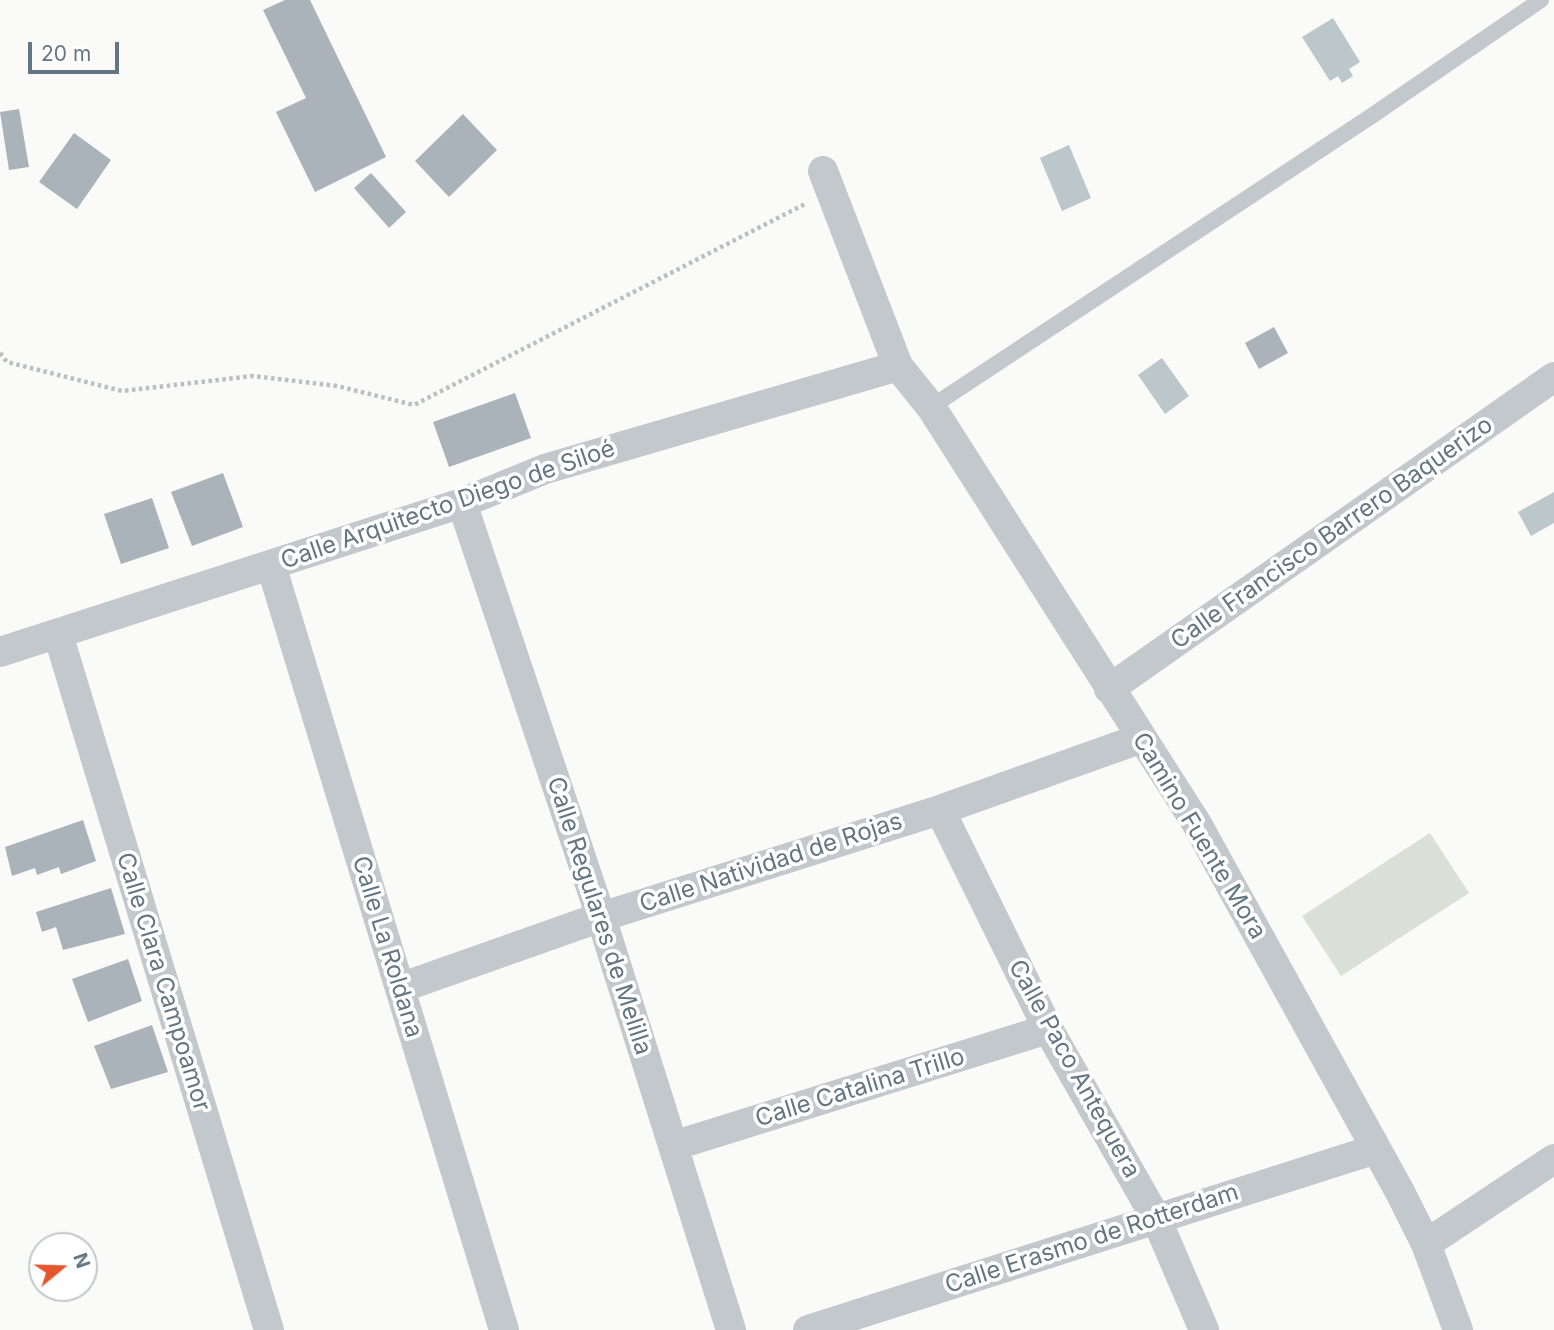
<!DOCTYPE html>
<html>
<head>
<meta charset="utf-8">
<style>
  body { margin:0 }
  #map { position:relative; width:1554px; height:1330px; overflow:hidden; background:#fafaf8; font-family:Inter,sans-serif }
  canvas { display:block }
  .north { position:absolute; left:28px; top:1232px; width:70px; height:70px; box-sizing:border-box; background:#fff; border:2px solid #c1c8cd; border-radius:50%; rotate:71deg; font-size:19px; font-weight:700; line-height:28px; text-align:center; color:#657683 }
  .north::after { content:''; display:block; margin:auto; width:24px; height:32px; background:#e4572e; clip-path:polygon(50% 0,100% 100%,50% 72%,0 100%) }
  .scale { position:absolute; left:28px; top:42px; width:91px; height:32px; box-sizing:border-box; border:4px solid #657683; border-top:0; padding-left:9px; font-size:21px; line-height:24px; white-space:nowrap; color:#657683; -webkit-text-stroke:5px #fff; paint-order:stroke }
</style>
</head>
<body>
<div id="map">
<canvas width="1554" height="1330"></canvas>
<div class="north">N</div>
<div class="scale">20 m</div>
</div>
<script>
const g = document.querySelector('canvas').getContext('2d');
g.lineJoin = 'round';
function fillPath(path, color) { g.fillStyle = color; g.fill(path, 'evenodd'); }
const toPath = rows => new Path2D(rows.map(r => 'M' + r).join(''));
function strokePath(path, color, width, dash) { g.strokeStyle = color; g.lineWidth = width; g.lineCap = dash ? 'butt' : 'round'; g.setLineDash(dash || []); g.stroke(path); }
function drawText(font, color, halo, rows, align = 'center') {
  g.font = font + ' Inter,sans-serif'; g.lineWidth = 7; g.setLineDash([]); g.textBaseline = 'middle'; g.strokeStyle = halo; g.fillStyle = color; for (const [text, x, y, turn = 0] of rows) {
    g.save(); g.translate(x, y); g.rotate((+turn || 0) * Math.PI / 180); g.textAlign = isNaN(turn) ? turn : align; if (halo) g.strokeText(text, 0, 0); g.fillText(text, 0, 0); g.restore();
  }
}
fillPath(toPath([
  [1430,833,1469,893,1341,976,1302,916]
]), '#dadfd7');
fillPath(toPath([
  [1333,18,1360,62,1349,69,1353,76,1342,83,1338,76,1330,81,1302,37],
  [1069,145,1091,198,1062,211,1040,158],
  [1162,358,1189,396,1165,414,1138,375],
  [1554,492,1554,523,1531,536,1518,512]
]), '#bbc7cb');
fillPath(toPath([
  [285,0,310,0,386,157,315,192,276,112,306,98,263,10],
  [19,109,29,167,9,170,0,112],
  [463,114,497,150,449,197,415,161],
  [74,133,111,160,77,209,39,182],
  [371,173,406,212,389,228,354,188],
  [1274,327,1288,353,1259,369,1245,343],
  [515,393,531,438,449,467,433,422],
  [223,473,243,527,192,546,171,492],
  [152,498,169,548,121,564,104,514],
  [83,820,96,861,61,874,59,867,37,875,35,868,12,876,5,847],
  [111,888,125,934,63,950,56,927,42,932,36,912],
  [128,959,142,1001,88,1022,72,979],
  [152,1025,168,1072,111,1089,94,1046]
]), '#aab3b9');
strokePath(toPath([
  [0,353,7,362,122,391,253,376,337,386,414,405,805,204]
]), '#bbbfc2', 4.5, [3.5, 3.5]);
strokePath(toPath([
  [931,407,1373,115,1541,0]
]), '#c3c8cc', 16);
strokePath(toPath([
  [823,171,898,366,931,407,1197,824,1400,1192,1426,1244,1458,1330],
  [462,503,601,917,731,1330],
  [271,565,504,1330],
  [58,634,269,1330],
  [0,652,462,503,545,469,898,366],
  [1109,689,1554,377],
  [940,810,1048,1029,1156,1218,1204,1330],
  [400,988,601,917,940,810,1142,738],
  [673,1146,1048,1029],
  [1426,1244,1554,1159],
  [808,1330,1376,1149]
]), '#c3c8cc', 30);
drawText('24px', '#657683', '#fff', [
  ["Calle Arquitecto Diego de Siloé",448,505,-19],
  ["Calle Francisco Barrero Baquerizo",1332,533,-35],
  ["Camino Fuente Mora",1199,836,59],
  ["Calle Natividad de Rojas",771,863,-18],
  ["Calle Regulares de Melilla",599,916,72],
  ["Calle La Roldana",387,947,73],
  ["Calle Clara Campoamor",163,982,73],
  ["Calle Paco Antequera",1074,1069,61],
  ["Calle Catalina Trillo",860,1088,-17],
  ["Calle Erasmo de Rotterdam",1092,1239,-18]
]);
</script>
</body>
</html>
